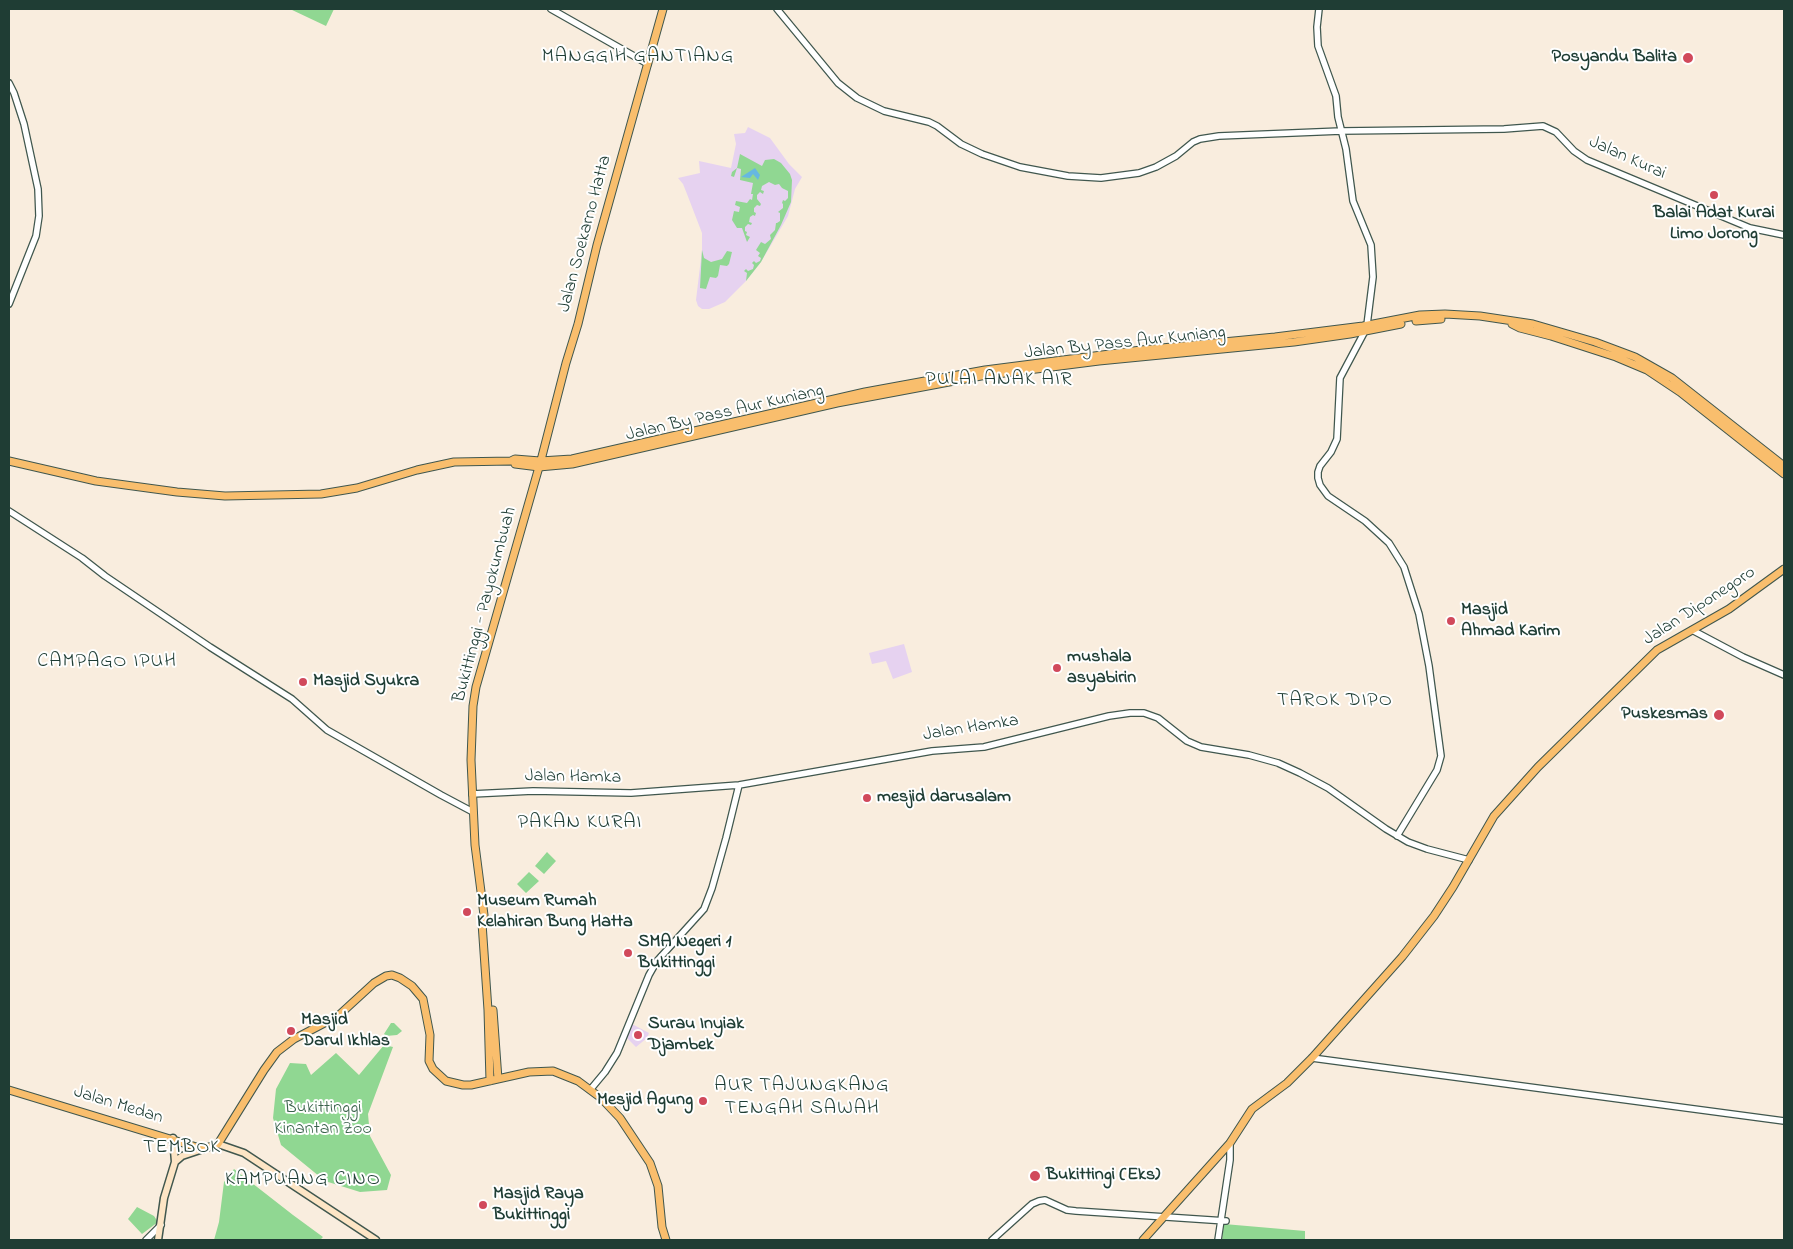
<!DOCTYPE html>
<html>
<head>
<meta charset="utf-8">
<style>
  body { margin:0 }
  #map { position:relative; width:1793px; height:1249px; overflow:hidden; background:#f9edde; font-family:"Indie Flower",sans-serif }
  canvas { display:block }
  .frame { position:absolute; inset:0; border:10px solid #1f3d34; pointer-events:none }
</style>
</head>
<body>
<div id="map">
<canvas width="1793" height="1249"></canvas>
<div class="frame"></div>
</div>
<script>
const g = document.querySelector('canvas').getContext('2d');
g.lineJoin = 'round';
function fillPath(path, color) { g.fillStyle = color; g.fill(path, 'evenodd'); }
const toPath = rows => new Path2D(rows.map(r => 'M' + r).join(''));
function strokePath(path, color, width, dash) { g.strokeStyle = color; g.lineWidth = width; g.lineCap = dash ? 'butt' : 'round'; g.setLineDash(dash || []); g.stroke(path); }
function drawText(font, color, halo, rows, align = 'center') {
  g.font = font + ' "Indie Flower",sans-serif'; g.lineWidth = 4; g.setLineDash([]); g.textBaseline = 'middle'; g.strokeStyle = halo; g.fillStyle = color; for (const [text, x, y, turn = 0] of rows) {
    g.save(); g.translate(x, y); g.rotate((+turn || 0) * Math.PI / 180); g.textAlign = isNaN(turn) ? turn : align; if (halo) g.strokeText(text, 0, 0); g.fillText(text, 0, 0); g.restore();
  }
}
fillPath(toPath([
  [748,127,770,138,789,164,802,177,795,189,788,216,761,262,746,281,725,302,709,309,702,309,698,306,696,300,702,250,702,233,687,194,683,184,678,178,700,173,699,161,731,168,736,144,734,134,745,133],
  [904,644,912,672,893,679,886,661,872,664,869,653],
  [632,1024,649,1033,647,1038,636,1047,626,1037]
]), '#e6d2f0');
fillPath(toPath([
  [290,9,334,9,326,26],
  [740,154,762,166,765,160,774,159,781,163,790,174,792,180,791,202,781,225,761,262,746,281,747,273,744,271,746,269,748,271,753,269,754,265,752,263,754,261,756,263,760,261,761,258,758,256,760,253,756,250,761,242,765,244,771,239,770,235,775,230,776,223,777,223,780,221,780,213,778,212,783,208,783,204,782,203,783,200,785,201,788,198,788,191,782,188,779,184,775,185,769,182,762,186,761,190,764,191,763,194,760,192,757,195,757,199,761,204,760,206,757,205,754,208,754,212,756,213,755,216,753,215,750,217,749,222,752,223,751,225,748,224,745,227,745,231,747,232,746,235,750,237,747,242,742,228,737,228,732,220,734,211,739,212,740,207,735,205,736,201,747,203,750,199,752,200,753,194,751,194,753,183,740,180,741,169,737,168,734,177,731,176,732,172,737,168],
  [702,250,704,258,711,262,722,259,727,251,732,252,729,264,727,266,720,265,718,276,716,278,710,277,706,289,700,288],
  [547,852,556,861,544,874,535,866],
  [529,872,539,881,526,893,517,884],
  [391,1023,394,1023,402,1031,397,1035,386,1036,384,1034],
  [384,1045,393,1047,368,1114,370,1136,391,1175,387,1190,360,1192,325,1181,281,1145,273,1118,276,1089,290,1063,306,1064,311,1075,336,1053,359,1075],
  [234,1169,293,1215,323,1237,320,1240,214,1240,219,1222,224,1182],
  [137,1207,154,1216,158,1222,142,1234,128,1219],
  [1224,1224,1305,1231,1305,1240,1222,1240]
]), '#90d792');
fillPath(toPath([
  [755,168,760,175,758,180,753,174,750,178,741,177]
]), '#66b8e1');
const tertiary = toPath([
  [551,9,648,64],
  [777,9,838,83,857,98,884,111,929,122,937,126,961,144,982,154,1020,167,1068,176,1101,178,1139,173,1156,167,1176,156,1193,142,1200,139,1219,136,1341,131,1504,129,1543,126,1556,132,1574,151,1587,160,1750,228,1784,235],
  [1319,9,1317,27,1318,46,1336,96,1338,117,1346,149,1353,201,1371,245,1373,277,1367,325],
  [9,83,14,93,24,124,38,189,39,216,36,236,9,304],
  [1365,331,1340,378,1337,439,1331,452,1320,466,1318,472,1318,478,1320,485,1328,496,1365,521,1389,543,1404,567,1419,614,1429,666,1441,756,1437,770,1397,836],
  [9,511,82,558,105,576,210,647,292,699,327,730,441,795,473,812],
  [1692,630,1743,657,1784,675],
  [472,794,533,791,631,793,739,785,932,751,984,747,1109,716,1130,713,1144,713,1158,718,1187,741,1201,747,1249,755,1278,763,1300,773,1328,788,1386,829,1408,842,1427,849,1469,860],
  [1312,1058,1784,1121],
  [590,1090,605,1072,617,1053,649,975,657,961,704,909,712,888,726,838,739,785],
  [146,1240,161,1225],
  [992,1240,1032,1204,1039,1201,1045,1200,1067,1210,1076,1211,1226,1221],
  [1218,1240,1230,1160,1230,1143]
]);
const secondary = toPath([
  [218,1144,244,1153,376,1240],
  [175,1162,182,1156,203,1149],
  [158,1240,164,1198,175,1162,173,1138]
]);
const primary = toPath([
  [493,1010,498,1079],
  [490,1081,488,1010,482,923,484,915,475,845,471,760,473,706,476,687,539,467],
  [9,1090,203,1149,218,1144,264,1070,277,1052,294,1039,338,1016,374,983,386,976,392,975,400,978,412,986,423,999,430,1035,429,1061,433,1069,446,1081,463,1085,471,1085,529,1072,553,1071,578,1081,601,1098,620,1118,650,1163,658,1186,662,1227,666,1240]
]);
const trunk = toPath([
  [1416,321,1441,319],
  [1512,324,1520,328,1551,336,1616,357,1647,370,1680,392,1784,474],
  [9,461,96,481,177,492,225,496,321,494,357,488,417,470,454,462,511,461,515,459,540,461,572,459,865,392,985,370,1141,350,1275,337,1363,326,1420,315,1445,314,1480,316,1533,324,1595,342,1635,357,1672,378,1784,466],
  [515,464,539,467,572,464,837,403,981,376,1099,361,1294,342,1350,334,1401,324],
  [540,464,566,363,578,324,597,245,663,9],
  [1143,1240,1230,1143,1252,1109,1287,1083,1312,1058,1402,957,1434,916,1453,887,1494,816,1538,767,1657,650,1729,609,1784,569]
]);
strokePath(tertiary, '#40574e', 8);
strokePath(secondary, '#40574e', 9);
strokePath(primary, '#40574e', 9);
strokePath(trunk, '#40574e', 9);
strokePath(tertiary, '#fff', 5.5);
strokePath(secondary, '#fde5c5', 6);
strokePath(primary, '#f9be6d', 7);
strokePath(trunk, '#f9be6d', 7);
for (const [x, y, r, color] of [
  [1688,58,6,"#d1495b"],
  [1714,195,5,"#d1495b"],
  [1451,621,5,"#d1495b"],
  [1057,668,5,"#d1495b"],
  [303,682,5,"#d1495b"],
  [1719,715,6,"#d1495b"],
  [867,798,5,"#d1495b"],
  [467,912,5,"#d1495b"],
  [628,953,5,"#d1495b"],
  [291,1031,5,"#d1495b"],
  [638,1035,5,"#d1495b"],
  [703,1101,5,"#d1495b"],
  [1035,1176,6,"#d1495b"],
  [483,1205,5,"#d1495b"]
]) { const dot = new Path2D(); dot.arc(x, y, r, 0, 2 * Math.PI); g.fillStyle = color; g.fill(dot); strokePath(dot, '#fff', 2); }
drawText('bold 18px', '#1f3d34', '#fff', [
  ["Posyandu Balita",1677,58,"right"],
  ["Balai Adat Kurai",1714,214,"center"],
  ["Limo Jorong",1714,235,"center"],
  ["Masjid",1461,611],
  ["Ahmad Karim",1461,632],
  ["mushala",1067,658],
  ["asyabirin",1067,679],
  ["Masjid Syukra",313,682],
  ["Puskesmas",1708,715,"right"],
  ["mesjid darusalam",877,798],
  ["Museum Rumah",477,902],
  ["Kelahiran Bung Hatta",477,923],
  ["SMA Negeri 1",638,943],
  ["Bukittinggi",638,964],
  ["Masjid",301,1021],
  ["Darul Ikhlas",301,1042],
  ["Surau Inyiak",648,1025],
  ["Djambek",648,1046],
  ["Mesjid Agung",693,1101,"right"],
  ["Bukittingi (Eks)",1046,1176],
  ["Masjid Raya",493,1195],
  ["Bukittinggi",493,1216]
], 'left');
drawText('18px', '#1f3d34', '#fff', [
  ["Jalan Kurai",1627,159,24],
  ["Jalan Soekarno Hatta",586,234,-75],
  ["Jalan By Pass Aur Kuniang",1125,344,-6],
  ["Jalan By Pass Aur Kuniang",725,414,-13],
  ["Bukittinggi - Payokumbuah",486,605,-75],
  ["Jalan Diponegoro",1700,607,-33],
  ["Jalan Hamka",971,729,-9],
  ["Jalan Hamka",573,778,1],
  ["Jalan Medan",118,1106,17]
]);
drawText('18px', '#3b644c', '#fff', [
  ["Bukittinggi",323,1109],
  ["Kinantan Zoo",323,1130]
]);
g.letterSpacing = '1px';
drawText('20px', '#1f3d34', '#fff', [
  ["MANGGIH GANTIANG",638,58],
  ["PULAI ANAK AIR",999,381],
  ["CAMPAGO IPUH",107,663],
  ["TAROK DIPO",1335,702],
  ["PAKAN KURAI",580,824],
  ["AUR TAJUNGKANG",802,1087],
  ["TENGAH SAWAH",802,1110],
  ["TEMBOK",182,1149],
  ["KAMPUANG CINO",303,1181]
]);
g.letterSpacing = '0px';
</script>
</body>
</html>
